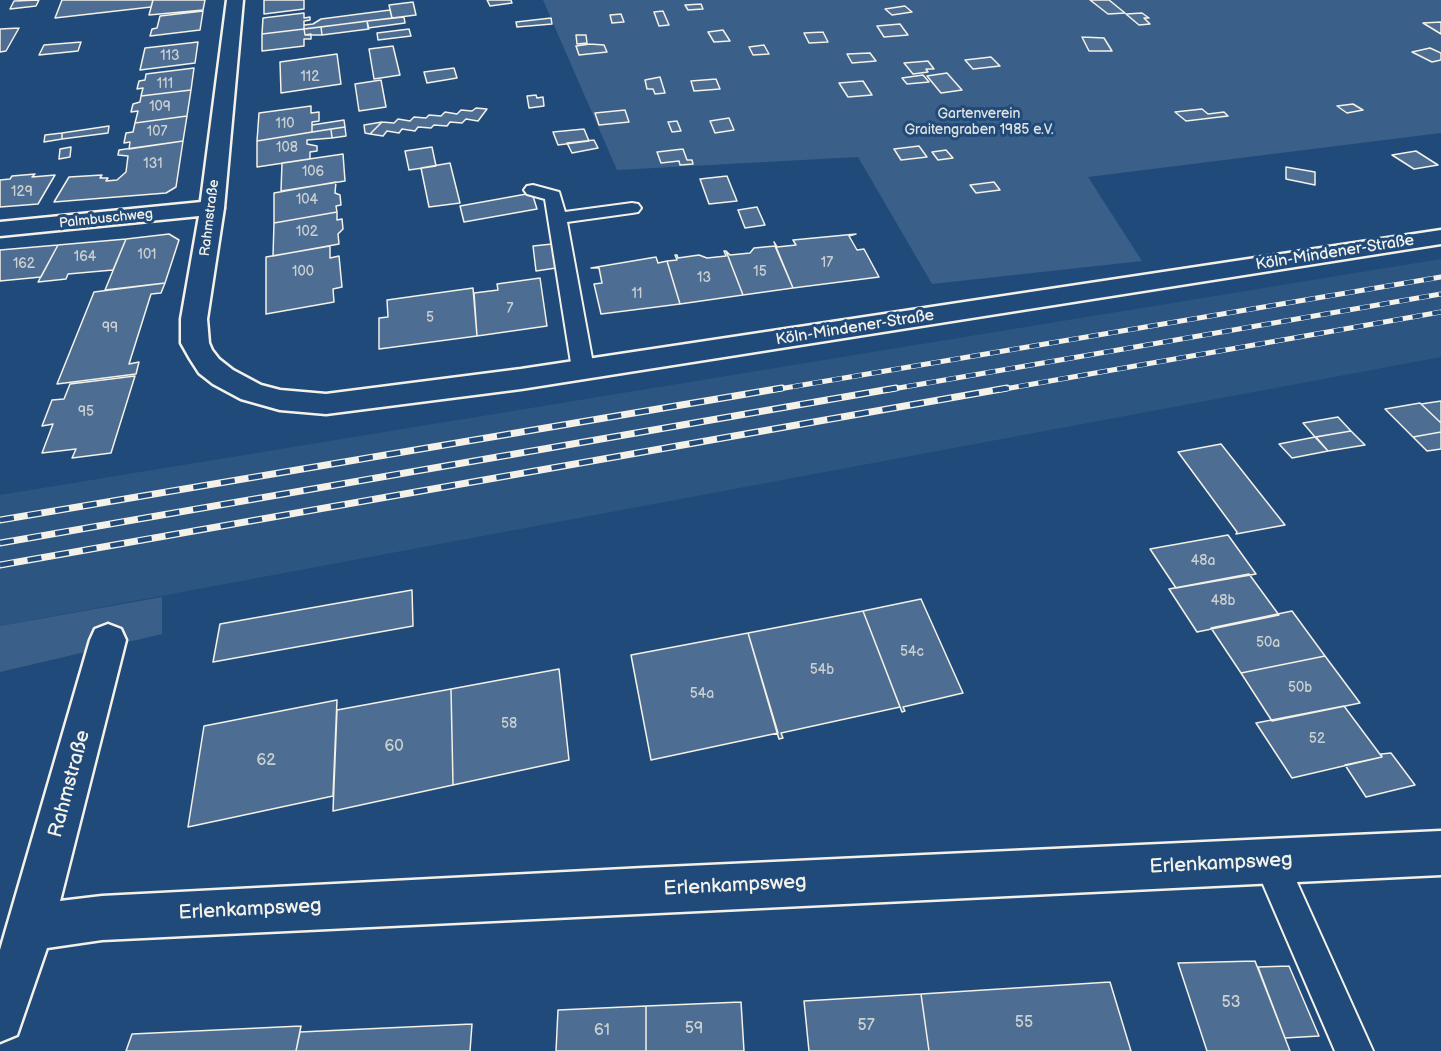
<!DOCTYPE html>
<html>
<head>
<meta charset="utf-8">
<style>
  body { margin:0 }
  canvas { display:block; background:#1f4a7a }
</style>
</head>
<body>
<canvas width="1441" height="1051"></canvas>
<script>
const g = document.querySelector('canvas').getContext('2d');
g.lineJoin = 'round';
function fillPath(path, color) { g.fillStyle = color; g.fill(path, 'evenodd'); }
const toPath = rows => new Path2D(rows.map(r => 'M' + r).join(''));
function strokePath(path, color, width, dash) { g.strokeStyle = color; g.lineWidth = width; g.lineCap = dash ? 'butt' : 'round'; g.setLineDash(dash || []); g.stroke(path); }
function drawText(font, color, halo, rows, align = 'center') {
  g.font = font + ' "Balsamiq Sans",sans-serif'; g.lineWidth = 6; g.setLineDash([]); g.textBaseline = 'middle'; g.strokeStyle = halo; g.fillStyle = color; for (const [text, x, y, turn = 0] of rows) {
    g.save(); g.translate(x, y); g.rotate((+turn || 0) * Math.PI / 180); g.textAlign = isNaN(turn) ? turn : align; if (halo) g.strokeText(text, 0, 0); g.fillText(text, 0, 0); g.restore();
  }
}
fillPath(toPath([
  [1441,259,1441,357,0,626,0,495]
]), '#2d5581');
fillPath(toPath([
  [543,0,1441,0,1441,133,1088,177,1142,261,932,284,858,157,617,170],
  [162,597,162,634,0,672,0,626]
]), '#3a5f88');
const building = toPath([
  [39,0,36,6,10,9,14,1,39,0],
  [62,0,153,0,151,7,55,18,62,0],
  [153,0,205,0,203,10,149,15,153,0],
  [264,0,304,0,304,9,264,14,264,0],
  [487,0,511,0,512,3,490,6,487,0],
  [1090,0,1109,0,1125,13,1108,14,1090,0],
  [413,2,416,15,392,18,389,5,413,2],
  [701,4,703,9,688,10,685,5,701,4],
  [905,6,912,12,892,15,885,9,905,6],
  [390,10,392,18,304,29,304,25,313,24,321,19,390,10],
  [203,11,200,30,150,36,152,29,157,28,160,16,203,11],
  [663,11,669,25,659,26,654,12,663,11],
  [304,13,304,18,310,17,310,20,304,21,304,29,262,34,263,18,304,13],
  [1142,13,1149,18,1144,18,1150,24,1139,25,1126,14,1142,13],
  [621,14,624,22,612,23,610,15,621,14],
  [404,17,405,23,368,28,367,21,404,17],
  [551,18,552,24,517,27,516,22,551,18],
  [367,21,369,29,322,35,321,27,367,21],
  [1441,22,1441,34,1423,23,1441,22],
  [900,24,908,35,884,37,877,26,900,24],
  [321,27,322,35,305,35,304,29,321,27],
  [19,28,6,51,0,52,0,29,19,28],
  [304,29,305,35,311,34,311,39,304,39,304,46,262,51,262,34,304,29],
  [409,29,411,36,378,40,377,33,409,29],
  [723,30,730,41,714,42,708,32,723,30],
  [823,32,828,42,809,43,804,33,823,32],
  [576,35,586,35,587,43,577,44,576,35],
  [1082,37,1104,38,1112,51,1089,51,1082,37],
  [81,42,78,51,39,55,44,45,81,42],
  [198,42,195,63,140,70,145,48,198,42],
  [590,44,604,45,607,52,579,55,576,46,590,44],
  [764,45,769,54,753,55,749,47,764,45],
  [393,46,400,75,374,79,369,49,393,46],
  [1430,48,1441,53,1441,60,1432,62,1412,52,1430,48],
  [870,53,876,61,852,63,847,54,870,53],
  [337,54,341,84,281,93,280,62,337,54],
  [991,57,1000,66,973,69,965,60,991,57],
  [928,61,934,69,926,69,928,72,913,74,904,63,928,61],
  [194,68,191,90,141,96,143,88,137,89,139,81,145,80,146,74,194,68],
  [454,68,457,78,427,83,424,72,454,68],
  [947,73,962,90,941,93,927,76,947,73],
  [923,75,929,82,907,84,902,78,923,75],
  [660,77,665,93,655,94,653,89,647,89,645,80,660,77],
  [716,79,720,89,694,91,691,81,716,79],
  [381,80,386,107,359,111,355,84,381,80],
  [863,81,872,95,848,97,839,83,863,81],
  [191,90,187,116,135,123,138,111,131,112,133,104,140,102,141,96,191,90],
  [536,95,537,98,543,97,544,106,529,108,527,96,536,95],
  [1353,104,1363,110,1347,113,1337,106,1353,104],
  [311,106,311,113,319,112,319,121,312,122,312,132,257,141,259,113,311,106],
  [476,108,487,109,478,121,466,119,462,123,450,122,447,126,434,125,431,128,418,127,415,131,402,129,399,133,387,131,383,136,370,134,382,122,394,123,398,119,410,121,414,117,426,118,429,115,441,116,445,112,457,114,461,110,472,111,476,108],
  [1202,109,1208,114,1224,112,1228,116,1186,121,1175,112,1202,109],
  [625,110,629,122,599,125,595,113,625,110],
  [187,116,183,141,129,149,130,142,124,143,126,133,133,132,135,123,187,116],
  [729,118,734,130,715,133,710,121,729,118],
  [344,120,345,127,312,132,312,125,344,120],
  [677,121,681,131,672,132,668,122,677,121],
  [382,122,370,134,365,133,364,125,382,122],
  [109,126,108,133,62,139,62,133,109,126],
  [345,127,346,136,332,138,331,129,345,127],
  [331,129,332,138,307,140,307,144,317,146,317,151,310,152,310,159,257,167,257,141,331,129],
  [584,129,589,141,558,145,553,132,584,129],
  [62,133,62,139,44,142,45,135,62,133],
  [594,140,598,148,572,153,567,143,594,140],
  [183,141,176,187,166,193,54,202,69,177,102,175,100,178,108,178,106,181,117,180,126,172,128,156,118,155,119,150,183,141],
  [919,146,927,157,901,160,894,149,919,146],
  [71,147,70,157,59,159,60,149,71,147],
  [432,147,436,166,409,170,405,151,432,147],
  [683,149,687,160,692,160,693,164,680,165,679,161,661,163,657,152,683,149],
  [946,150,953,158,938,160,932,152,946,150],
  [1416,151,1438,165,1414,169,1392,155,1416,151],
  [343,154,345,181,281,191,282,163,343,154],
  [450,163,460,203,429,207,421,168,450,163],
  [1286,167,1315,172,1315,185,1286,179,1286,167],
  [35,174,32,177,55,175,38,204,0,207,0,180,10,179,12,176,35,174],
  [727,176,737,201,709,204,700,179,727,176],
  [336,182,335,193,340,195,341,205,336,206,337,212,274,223,274,193,336,182],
  [994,182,1000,190,976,193,970,185,994,182],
  [532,193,537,209,464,222,460,206,532,193],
  [757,207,765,225,745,228,738,210,757,207],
  [337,212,337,220,342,219,343,229,338,234,339,244,273,256,274,223,337,212],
  [169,234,179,240,165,283,105,290,126,239,169,234],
  [856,234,849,236,857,250,864,249,879,277,793,288,774,242,777,247,796,245,793,240,856,234],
  [126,239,113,270,68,274,66,279,38,282,58,245,126,239],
  [552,244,556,268,536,271,533,246,552,244],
  [58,245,41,277,0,281,0,250,58,245],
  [330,246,330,258,339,256,342,287,333,289,334,302,266,314,266,257,330,246],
  [775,246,793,288,743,295,726,251,730,255,750,253,754,248,775,246],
  [724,251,726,251,743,295,680,304,667,261,677,260,675,255,677,255,678,258,699,255,707,258,726,256,724,251],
  [656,257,658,263,667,261,680,304,601,314,594,284,602,283,599,268,591,268,656,257],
  [540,278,547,326,477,336,474,293,498,290,497,284,540,278],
  [165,283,161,293,151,294,129,364,139,362,136,374,57,384,94,292,165,283],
  [473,288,477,336,379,349,379,318,388,317,387,300,473,288],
  [135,376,111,453,72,458,76,449,42,453,53,424,42,426,52,400,64,399,70,384,135,376],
  [1441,401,1441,423,1421,404,1441,401],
  [1420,403,1441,423,1441,432,1413,437,1385,409,1420,403],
  [1338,417,1351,431,1315,437,1303,423,1338,417],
  [1351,431,1365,445,1328,451,1316,437,1351,431],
  [1441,432,1441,449,1427,451,1413,437,1441,432],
  [1315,437,1328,451,1292,458,1279,444,1315,437],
  [1221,444,1285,525,1236,534,1237,532,1178,452,1221,444],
  [1228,535,1256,574,1176,588,1150,549,1228,535],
  [1249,574,1279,615,1197,632,1169,589,1249,574],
  [412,590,413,626,213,662,220,624,412,590],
  [921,599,963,693,903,707,905,711,902,712,863,611,921,599],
  [863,611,900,707,781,733,783,738,779,739,748,633,863,611],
  [1292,611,1325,656,1241,673,1211,628,1292,611],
  [748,633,778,733,651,760,631,655,748,633],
  [1325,656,1360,703,1272,721,1241,673,1325,656],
  [559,669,569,760,453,785,451,689,559,669],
  [451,689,453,785,333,811,337,710,451,689],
  [337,700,333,796,188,827,204,726,337,700],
  [1344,706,1382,757,1292,778,1256,723,1344,706],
  [1391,753,1415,785,1366,797,1345,765,1382,757,1381,754,1391,753],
  [1255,961,1290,1051,1207,1051,1178,963,1255,961],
  [1289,966,1319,1036,1285,1038,1258,967,1289,966],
  [1110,982,1131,1051,929,1051,921,994,1110,982],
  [921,994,929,1051,809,1051,804,1001,921,994],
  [741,1002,744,1051,646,1051,646,1006,741,1002],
  [646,1006,646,1051,556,1051,558,1010,646,1006],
  [472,1024,470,1051,296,1051,300,1032,472,1024],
  [301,1026,296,1051,126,1051,132,1034,301,1026]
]);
fillPath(building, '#4d6e92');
strokePath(building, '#f4f1e8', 1.5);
const service = toPath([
  [533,185,559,192,565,212,632,203,638,204,641,208,638,212,632,213,567,222,594,369,591,374,583,376,575,374,572,369,545,199,527,194,524,190,527,186,533,185],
  [1270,844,1282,849,1373,1051,1335,1051,1253,861,1258,849,1270,844]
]);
const minor = toPath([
  [227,0,243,0,224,208,220,213,212,215,204,213,200,208,227,0],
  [108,624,121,629,126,640,60,901,102,896,644,868,1441,831,1441,875,102,940,47,948,17,1035,0,1042,0,950,90,640,95,629,108,624]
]);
const tertiary = toPath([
  [212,201,220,203,224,208,207,319,209,343,212,350,219,359,233,370,261,385,280,390,326,394,521,369,1441,230,1441,244,521,389,326,414,280,410,241,399,213,384,199,373,190,359,181,343,181,319,199,216,0,236,0,222,212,201]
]);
strokePath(service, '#f4f1e8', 4);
strokePath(minor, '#f4f1e8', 5);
strokePath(tertiary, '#f4f1e8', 5);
fillPath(service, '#1f4a7a');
fillPath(minor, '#1f4a7a');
fillPath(tertiary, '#1f4a7a');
const railFar1 = toPath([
  [773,390,1441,277],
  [887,390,1441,294],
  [999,390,1441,312]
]);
const rail = toPath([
  [0,520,782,388],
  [0,543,896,388],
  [0,565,1007,388]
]);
strokePath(railFar1, '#f4f1e8', 5);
strokePath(rail, '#f4f1e8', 7);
strokePath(railFar1, '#1f4a7a', 4, [10]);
strokePath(rail, '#1f4a7a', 4.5, [14]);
drawText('14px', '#cad0d2', null, [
  ["113",170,56],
  ["112",310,77],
  ["111",165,84],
  ["109",160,107],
  ["110",285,124],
  ["107",157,132],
  ["108",287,148],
  ["131",153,164],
  ["106",313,172],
  ["129",22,192],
  ["104",307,200],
  ["102",307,232],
  ["101",147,255],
  ["164",85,257],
  ["17",827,263],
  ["162",24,264],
  ["100",303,272],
  ["15",760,272],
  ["13",704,278],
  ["11",637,294],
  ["7",510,309],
  ["5",430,318],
  ["99",110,328],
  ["95",86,412],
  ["48a",1203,561],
  ["48b",1223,601],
  ["50a",1268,643],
  ["54c",912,652],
  ["54b",822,670],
  ["50b",1300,688],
  ["54a",702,694],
  ["58",509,724],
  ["52",1317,739]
]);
drawText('14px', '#e1e2de', '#1f4a7a', [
  ["Gartenverein",979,114],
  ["Graitengraben 1985 e.V.",979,130]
]);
drawText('14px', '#f4f1e8', '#1f4a7a', [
  ["Rahmstraße",210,218,-83],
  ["Palmbuschweg",106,219,-6]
]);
drawText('16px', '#f4f1e8', '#1f4a7a', [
  ["Köln-Mindener-Straße",1335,253,-9],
  ["Köln-Mindener-Straße",855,328,-9]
]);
drawText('16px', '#cad0d2', null, [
  ["60",394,747],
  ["62",266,761],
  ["53",1231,1003],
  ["55",1024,1023],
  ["57",866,1026],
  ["59",694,1029],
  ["61",602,1031]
]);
drawText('20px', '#f4f1e8', '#1f4a7a', [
  ["Rahmstraße",70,784,-75],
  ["Erlenkampsweg",1221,864,-3],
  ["Erlenkampsweg",735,886,-3],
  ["Erlenkampsweg",250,910,-3]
]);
</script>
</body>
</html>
